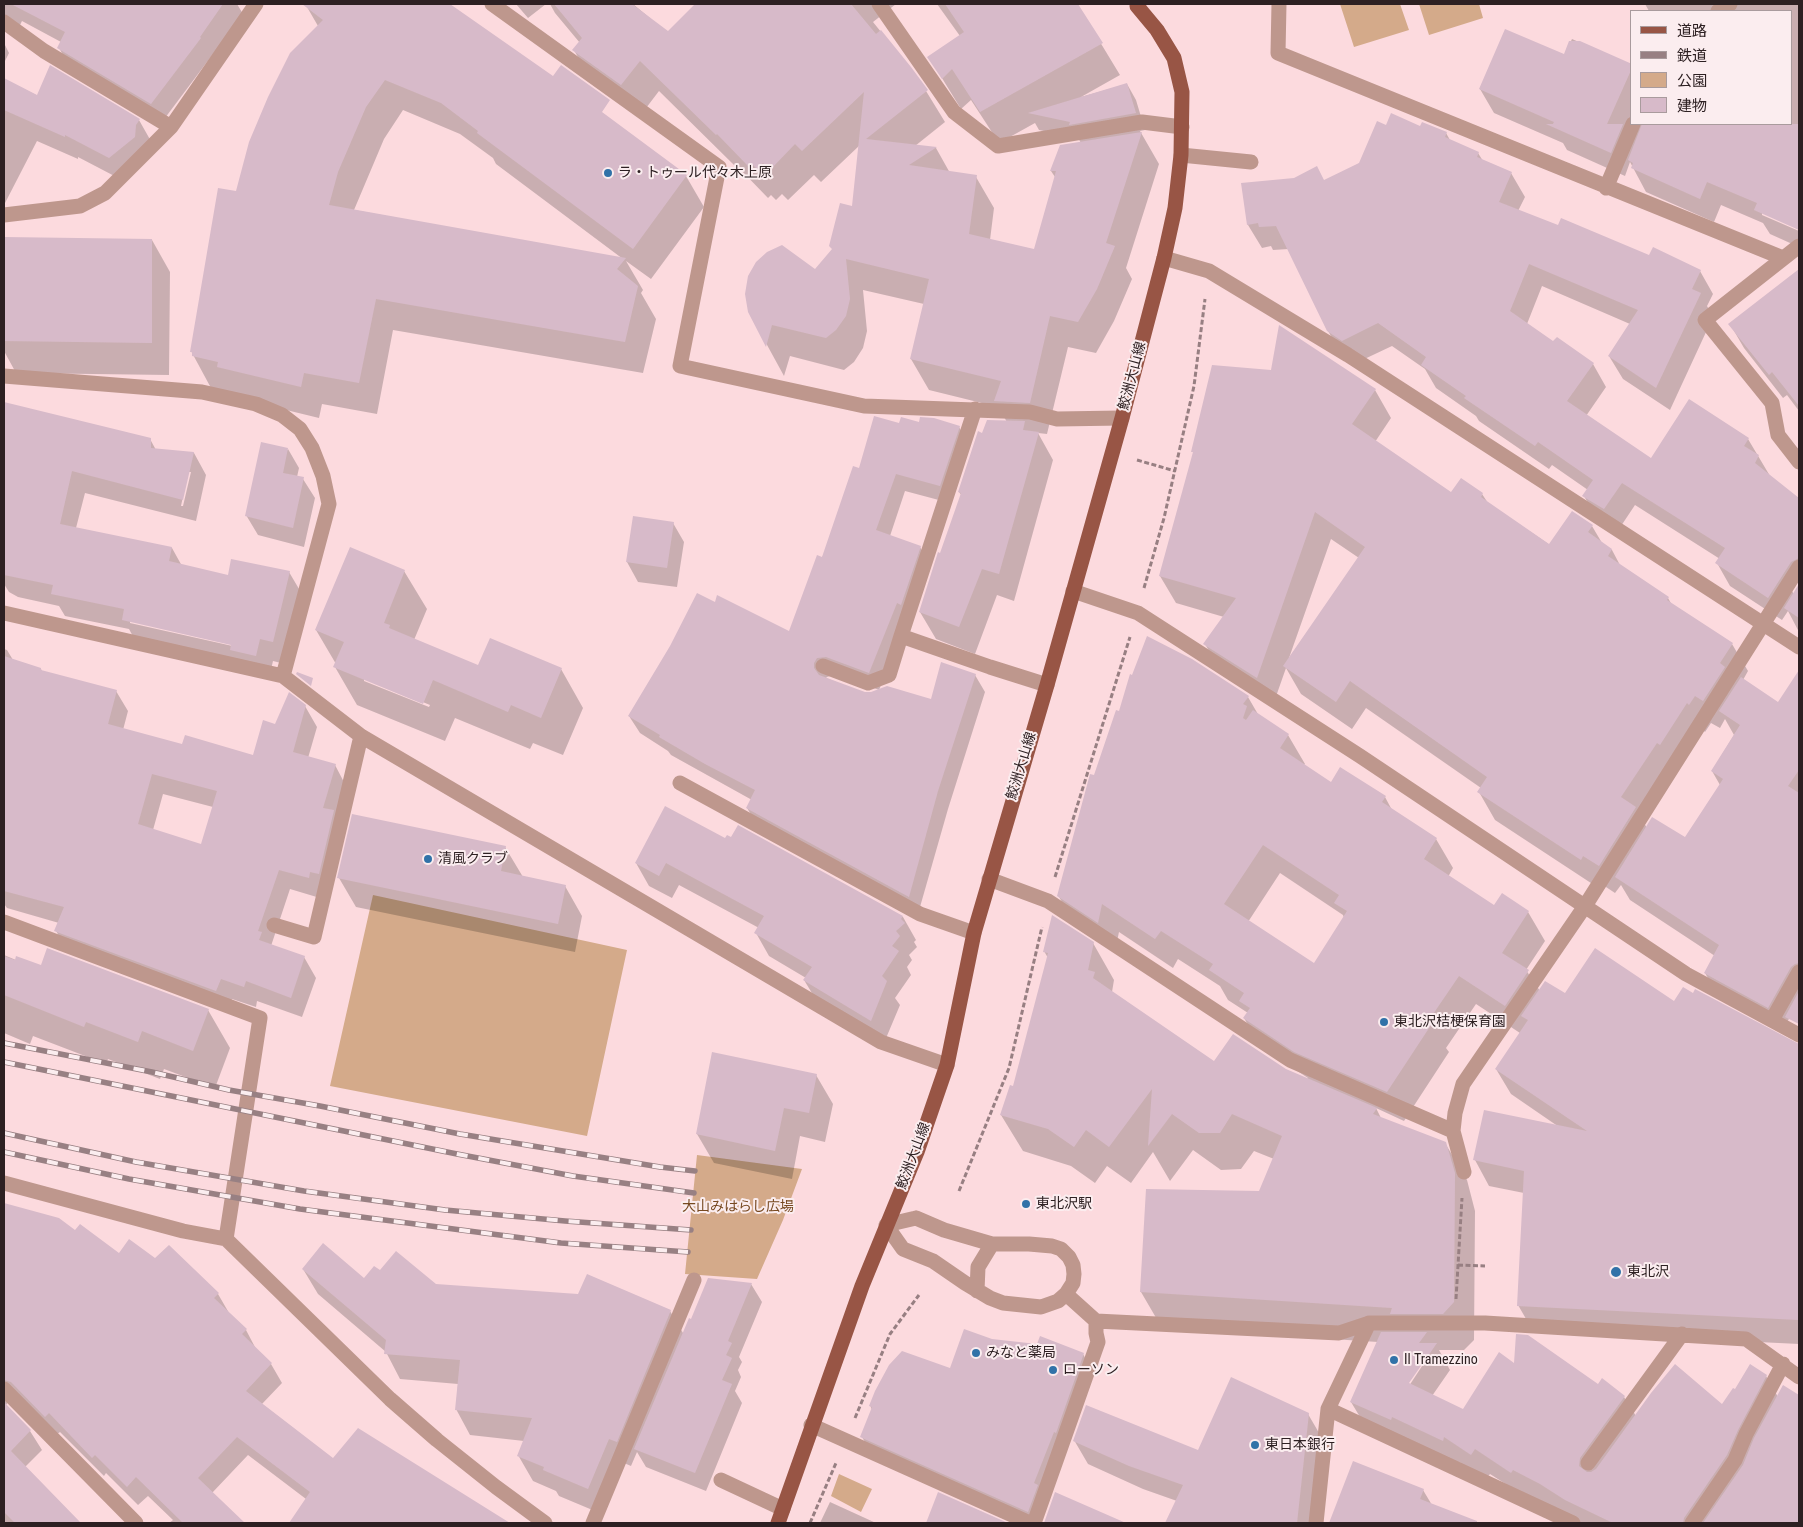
<!DOCTYPE html>
<html>
<head>
<meta charset="utf-8">
<style>
  body { margin:0 }
  #map { position:relative; width:1803px; height:1527px; overflow:hidden; background:#fcdade; font-family:"Roboto Condensed","Noto Sans JP",sans-serif }
  canvas { display:block }
  .frame { position:absolute; inset:0; border:5px solid #2d2022; pointer-events:none }
  .legend { position:absolute; left:1630px; top:10px; width:162px; height:115px; box-sizing:border-box; background:#fbedef; border:1px solid #a99b9d; margin:0; padding:6px 9px; list-style:none; font-size:15px; color:#2d2022 }
  .legend li { display:flex; align-items:center; gap:10px; height:25px }
  .legend b { width:25px; border:1px solid #a99b9d }
</style>
</head>
<body>
<div id="map">
<canvas width="1803" height="1527"></canvas>
<div class="frame"></div>
<ul class="legend">
<li><b style="height:6px;background:#985545"></b>道路</li>
<li><b style="height:6px;background:#988083"></b>鉄道</li>
<li><b style="height:14px;background:#d4aa8a"></b>公園</li>
<li><b style="height:14px;background:#d7bac9"></b>建物</li>
</ul>
</div>
<script>
const g = document.querySelector('canvas').getContext('2d');
g.lineJoin = 'round';
function fillPath(path, color) { g.fillStyle = color; g.fill(path, 'evenodd'); }
const toPath = rows => new Path2D(rows.map(r => 'M' + r).join(''));
function strokePath(path, color, width, dash) { g.strokeStyle = color; g.lineWidth = width; g.lineCap = dash ? 'butt' : 'round'; g.setLineDash(dash || []); g.stroke(path); }
function drawText(font, color, halo, rows, align = 'center') {
  g.font = font + ' "Roboto Condensed","Noto Sans JP",sans-serif'; g.lineWidth = 4; g.setLineDash([]); g.textBaseline = 'middle'; g.strokeStyle = halo; g.fillStyle = color; for (const [text, x, y, turn = 0] of rows) {
    g.save(); g.translate(x, y); g.rotate((+turn || 0) * Math.PI / 180); g.textAlign = isNaN(turn) ? turn : align; if (halo) g.strokeText(text, 0, 0); g.fillText(text, 0, 0); g.restore();
  }
}
fillPath(toPath([
  [1340,4,1400,4,1409,30,1354,47],
  [1419,4,1479,4,1483,18,1429,35],
  [373,895,627,950,587,1136,330,1086],
  [697,1155,802,1169,783,1220,757,1279,685,1274],
  [839,1474,872,1489,861,1512,831,1496]
]), '#d4aa8a');
fillPath(toPath([
  [4,4,237,4,243,14,162,122,70,67,59,48,61,42,22,21,17,31,4,16],
  [309,4,447,4,686,176,704,207,651,279,626,261,643,290,641,293,656,319,643,373,393,330,377,414,322,404,319,418,237,398,211,388,191,351,237,193,318,26,307,7],
  [403,110,460,134,493,158,496,164,623,259,354,210,384,139],
  [516,4,546,4,528,18],
  [550,4,633,4,668,33,696,4,750,4,759,12,769,4,896,4,873,22,910,68,926,91,945,122,915,146,936,148,950,173,976,177,994,208,990,240,1035,250,1055,177,1051,171,1081,143,1078,138,1039,130,1035,123,999,143,971,100,961,109,929,57,960,36,937,4,1077,4,1120,75,1081,97,1127,84,1136,100,1145,130,1140,131,1159,164,1126,268,1132,279,1114,321,1096,353,1068,347,1047,434,1038,433,1053,460,1014,601,997,595,975,654,936,639,920,612,962,496,959,492,983,434,1007,422,998,407,929,390,911,359,924,304,863,290,867,331,863,348,854,362,844,370,790,356,784,376,749,312,815,271,833,250,853,208,860,145,821,182,814,175,788,200,782,194,776,200,771,195,768,198,736,165,735,166,659,91,640,116,592,82,574,50,580,43,555,13],
  [1645,4,1799,4,1799,229,1762,212,1762,215,1799,231,1799,247,1770,234,1763,223,1721,205,1714,222,1646,192,1630,162,1625,176,1567,150,1563,143,1494,113,1480,89,1564,56,1572,39,1632,65,1632,124,1792,124,1792,11,1649,11],
  [4,43,9,53,4,63],
  [50,67,139,120,152,143,122,180,78,157,78,159,37,141,4,205,4,79,38,96],
  [1386,126,1421,128,1446,133,1450,140,1478,153,1483,161,1511,173,1525,197,1518,211,1558,227,1650,257,1700,271,1713,294,1707,306,1713,317,1670,410,1623,379,1609,356,1630,324,1542,286,1527,324,1554,343,1593,364,1606,387,1586,416,1651,460,1748,439,1770,476,1799,500,1799,570,1790,588,1794,594,1799,587,1799,632,1788,611,1782,620,1730,586,1717,563,1720,559,1635,505,1617,532,1597,519,1584,496,1588,490,1552,465,1549,469,1479,421,1476,416,1436,388,1425,369,1392,346,1356,363,1342,355,1328,331,1289,249,1273,250,1271,246,1262,248,1248,225,1242,184,1325,181,1360,163],
  [4,238,152,240,170,272,169,375,16,373,4,351],
  [1799,271,1799,411,1787,395,1783,398,1744,348,1730,324],
  [1375,390,1391,418,1375,442,1451,494,1482,494,1488,503,1550,545,1592,526,1602,543,1612,550,1621,567,1668,598,1672,605,1732,644,1748,671,1743,680,1779,704,1799,672,1799,1019,1794,1010,1782,1031,1719,997,1705,973,1715,956,1630,900,1621,885,1615,893,1600,883,1597,887,1495,820,1479,792,1481,788,1366,708,1352,729,1301,694,1286,668,1273,705,1221,672,1205,644,1224,617,1176,603,1160,576,1194,454,1192,451],
  [1331,539,1359,558,1289,658],
  [1725,719,1734,735,1712,771,1720,785,1685,839,1647,828,1641,818,1703,730,1705,732,1711,723,1720,728],
  [4,403,150,439,156,450,194,453,206,475,196,521,85,493,76,528,172,548,182,566,229,576,289,572,302,594,285,664,273,661,269,678,136,642,129,629,65,616,59,606,18,597,9,592,4,584],
  [188,472,191,472,183,506,181,506],
  [130,621,237,645,237,647,130,623],
  [920,423,959,427,969,444,950,503,905,491,890,536,920,547,930,565,879,690,837,674,827,677,826,678,864,693,931,701,975,675,985,692,948,809,918,914,758,826,747,808,752,800,671,755,668,751,640,733,629,716,715,603,790,632,860,470,900,425],
  [288,449,299,468,297,477,303,479,315,498,304,547,258,535,246,515],
  [673,523,684,542,677,587,638,582,627,562],
  [404,571,427,609,414,640,479,667,561,669,583,708,563,755,533,743,530,749,455,718,445,741,357,705,335,667,336,664,316,630],
  [364,678,430,705,429,707,364,681],
  [4,649,7,650,13,660,41,669,42,671,116,691,128,711,123,730,183,746,254,756,276,726,305,706,317,727,308,758,335,765,346,786,320,898,290,889,271,946,304,957,316,978,302,1017,257,1001,256,1007,232,999,228,1011,68,951,56,931,59,923,7,908,4,904],
  [163,794,213,807,202,846,153,830],
  [1248,697,1259,716,1288,735,1305,764,1304,765,1331,783,1385,797,1392,810,1436,839,1453,868,1448,877,1494,907,1528,912,1545,941,1526,970,1540,991,1565,995,1674,1003,1799,1045,1799,1344,1533,1331,1518,1305,1524,1193,1489,1186,1475,1160,1559,1127,1511,1094,1496,1069,1520,1033,1476,1004,1446,1048,1449,1052,1404,1121,1376,1108,1381,1118,1445,1143,1467,1180,1475,1211,1474,1340,1464,1350,1439,1350,1450,1370,1432,1396,1463,1411,1515,1365,1599,1386,1624,1397,1636,1416,1723,1406,1736,1391,1766,1376,1778,1397,1783,1386,1799,1396,1799,1523,1577,1523,1526,1497,1490,1474,1486,1479,1459,1462,1457,1466,1366,1427,1351,1402,1378,1342,1162,1328,1141,1292,1260,1192,1274,1159,1254,1151,1241,1169,1221,1170,1193,1150,1170,1181,1153,1152,1131,1183,1107,1166,1095,1183,1071,1166,1023,1151,1001,1115,1014,1087,1048,958,1044,951,1093,943,1114,980,1112,992,1215,1063,1286,1070,1307,1079,1308,1078,1261,1047,1244,1018,1248,1013,1228,1000,1220,986,1178,959,1173,968,1119,932,1115,951,1075,925,1058,895,1095,776,1120,712],
  [1280,873,1343,915,1344,918,1315,965,1248,922],
  [1425,1357,1428,1357,1407,1389,1405,1387],
  [726,840,903,917,916,940,914,942,917,947,909,955,912,960,907,967,911,975,895,998,900,1005,884,1043,818,1003,804,980,806,978,769,956,756,933,759,928,679,885,672,898,649,886,636,863],
  [505,847,523,877,565,886,582,916,575,952,356,907,339,878],
  [4,955,16,960,208,1010,230,1048,215,1088,164,1069,160,1079,108,1059,106,1064,33,1036,30,1044,4,1033],
  [816,1075,833,1104,825,1142,800,1136,792,1179,714,1163,697,1134],
  [4,1204,58,1220,76,1232,119,1254,155,1260,218,1294,229,1313,246,1330,256,1349,271,1364,282,1383,262,1404,333,1459,494,1515,506,1523,290,1523,306,1499,248,1455,212,1493,243,1523,169,1523,173,1520,148,1496,138,1505,106,1473,104,1476,60,1432,56,1435,9,1401,6,1405,30,1431,42,1450,25,1467,80,1523,4,1523],
  [303,1269,364,1279,380,1272,436,1285,670,1311,683,1333,692,1320,751,1284,762,1302,739,1357,742,1362,738,1370,741,1377,735,1391,742,1403,706,1491,646,1467,637,1452,631,1466,624,1463,602,1514,559,1496,556,1491,533,1481,518,1455,524,1441,470,1435,456,1409,458,1384,400,1379,386,1352,318,1294],
  [991,1340,1083,1354,1094,1374,1041,1523,873,1456,862,1437,872,1410,870,1405,950,1370],
  [1308,1414,1322,1438,1312,1523,1167,1523,1177,1501,1143,1489,1088,1464,1074,1440,1198,1452],
  [1354,1463,1423,1490,1432,1505,1480,1523,1330,1523],
  [939,1494,1005,1523,927,1523],
  [1056,1494,1123,1523,1051,1523,1047,1517],
  [830,1502,876,1523,820,1523]
]), '#0003');
fillPath(toPath([
  [11,4,223,4,200,37,201,38,151,104,57,48,65,32],
  [302,4,450,4,553,76,561,65,610,100,602,112,687,175,633,249,477,133,478,131,441,103,385,80,366,107,338,172,329,205,626,258,617,269,638,286,625,342,376,299,359,383,304,373,301,387,217,367,218,362,192,356,192,352,190,352,218,188,236,191,249,142,268,97,290,53,323,20],
  [554,4,632,4,668,31,695,4,851,4,876,34,881,30,911,67,928,90,866,139,937,147,909,165,977,175,969,234,1034,249,1056,171,1050,171,1060,145,1142,132,1106,243,1115,246,1097,289,1078,322,1050,316,1030,403,994,401,1001,381,910,359,929,279,846,259,850,299,846,316,836,330,826,338,772,325,766,347,748,312,745,294,748,276,756,262,767,252,782,245,815,269,832,249,829,246,840,203,852,206,864,92,802,151,795,144,770,170,763,163,757,169,752,164,749,167,717,134,716,135,640,61,621,85,572,50,582,38],
  [945,4,1078,4,1103,43,980,112,952,69,942,79,927,57,964,32],
  [1505,29,1564,54,1569,41,1580,41,1632,64,1632,68,1607,124,1623,124,1611,153,1546,124,1553,124,1554,122,1479,89],
  [50,65,140,119,136,125,135,137,109,158,65,135,65,137,4,110,4,78,37,95],
  [1127,83,1136,113,1069,125,1070,122,1028,113],
  [1391,113,1420,126,1422,122,1447,132,1445,137,1479,152,1477,157,1512,172,1499,202,1558,225,1561,218,1649,255,1653,247,1701,270,1692,289,1701,293,1656,388,1608,356,1638,310,1529,264,1510,311,1553,341,1557,337,1594,363,1567,401,1651,458,1689,399,1749,438,1744,446,1759,455,1755,463,1799,498,1799,558,1791,562,1768,598,1715,563,1725,548,1622,483,1604,509,1582,496,1593,480,1538,442,1535,446,1464,398,1466,396,1421,365,1426,357,1378,323,1342,341,1327,331,1276,226,1259,227,1258,223,1247,225,1241,183,1294,178,1317,166,1324,180,1359,163,1377,121,1386,125],
  [1642,124,1799,124,1799,230,1754,210,1757,203,1707,182,1700,199,1631,168,1633,163,1628,160],
  [4,237,152,239,152,343,4,341],
  [1799,269,1799,406,1772,372,1769,375,1728,324],
  [1279,325,1376,389,1352,424,1451,492,1461,478,1483,493,1481,497,1549,544,1572,511,1593,525,1588,532,1612,549,1608,556,1669,597,1667,600,1733,643,1720,663,1725,667,1703,701,1695,696,1689,705,1687,703,1660,745,1657,743,1621,797,1636,807,1599,866,1583,856,1581,860,1477,792,1487,777,1350,681,1336,702,1283,666,1365,547,1315,512,1257,678,1203,644,1236,598,1159,576,1193,452,1191,452,1212,365,1271,370],
  [4,402,151,438,151,448,194,452,183,500,72,471,60,524,172,547,169,561,228,575,231,559,290,571,273,642,260,639,256,656,230,650,231,645,122,620,124,609,51,594,53,585,4,575],
  [874,416,899,423,901,417,919,422,920,417,934,418,960,426,940,486,896,474,876,530,921,546,901,605,897,603,869,673,826,657,817,658,814,663,814,668,819,675,865,692,871,692,887,686,931,699,941,662,976,674,938,791,909,897,746,808,755,790,705,764,659,737,660,735,628,716,670,646,697,593,715,602,717,595,789,631,817,555,822,557,853,466,859,468],
  [987,420,1025,421,1023,430,1039,432,999,574,982,569,959,627,919,612,938,552,940,553,961,493,958,492,978,431,982,433],
  [261,442,288,448,283,473,304,477,293,528,245,516],
  [633,516,674,522,667,568,626,562],
  [350,547,405,570,384,623,390,625,389,628,478,665,490,638,562,668,541,718,511,705,508,712,433,680,423,704,333,667,344,642,315,630],
  [1799,584,1799,618,1784,608],
  [1147,636,1192,659,1249,696,1243,704,1247,706,1243,718,1246,720,1253,710,1289,734,1280,748,1331,782,1340,767,1386,796,1382,802,1437,838,1424,859,1494,905,1502,893,1529,911,1502,953,1529,970,1505,1006,1459,976,1429,1020,1433,1022,1387,1092,1294,1052,1243,1018,1250,1008,1239,1001,1244,993,1209,970,1213,964,1161,931,1155,939,1102,904,1098,923,1057,896,1090,774,1094,775,1116,710,1119,711,1130,674,1132,675],
  [1263,845,1339,895,1334,903,1347,911,1314,963,1224,904],
  [4,656,41,668,41,670,117,690,108,724,182,744,185,735,253,755,263,720,275,724,289,692,306,705,293,752,336,764,323,808,334,810,319,874,310,872,309,878,279,870,258,931,262,932,259,940,305,956,291,998,246,981,244,987,221,979,216,991,54,931,64,907,4,891],
  [152,774,217,791,201,844,138,824],
  [1799,670,1799,770,1788,786,1799,793,1799,963,1795,964,1791,967,1768,1008,1704,973,1719,945,1615,877,1652,817,1685,837,1723,779,1711,771,1740,725,1719,711,1741,677,1778,702],
  [297,672,313,678,311,686,296,674],
  [665,806,725,838,727,835,731,837,738,825,903,916,901,919,905,923,896,931,900,936,892,946,899,951,882,976,887,981,871,1021,803,980,812,967,754,933,764,916,666,863,659,876,635,863],
  [352,814,506,846,501,871,566,885,558,924,337,878],
  [1052,915,1094,942,1088,970,1095,972,1093,978,1214,1061,1233,1034,1286,1069,1377,1108,1373,1114,1446,1142,1455,1173,1454,1302,1443,1314,1390,1314,1392,1308,1140,1292,1146,1189,1259,1191,1282,1136,1232,1114,1220,1133,1199,1133,1172,1114,1148,1146,1152,1089,1109,1147,1086,1130,1074,1147,1048,1129,1000,1115,1010,1085,1013,1086,1048,953,1043,952],
  [47,948,209,1009,193,1051,142,1031,138,1042,86,1022,84,1027,4,995,4,956,15,960,16,956,41,965],
  [1595,948,1674,1001,1683,987,1693,993,1695,989,1799,1044,1799,1320,1517,1306,1524,1171,1473,1160,1484,1110,1587,1131,1495,1069,1528,1020,1521,1016,1545,981,1565,993],
  [1799,991,1799,1024,1785,1017],
  [712,1052,817,1074,809,1113,784,1108,775,1151,696,1134],
  [4,1203,59,1218,75,1230,80,1224,119,1253,129,1239,155,1258,169,1245,219,1293,214,1298,247,1329,242,1334,272,1363,246,1391,333,1458,358,1428,510,1523,289,1523,310,1492,237,1437,198,1478,245,1523,183,1523,136,1477,127,1487,95,1455,92,1458,49,1413,45,1417,11,1382,4,1380],
  [323,1243,364,1278,374,1266,380,1270,396,1251,436,1284,578,1294,587,1274,671,1310,617,1442,609,1439,588,1489,543,1470,544,1467,517,1456,532,1418,455,1410,460,1360,384,1354,386,1340,302,1269],
  [708,1278,752,1283,728,1341,732,1343,726,1355,732,1358,722,1380,732,1384,695,1473,634,1449,689,1318,691,1319],
  [964,1329,992,1339,1037,1344,1040,1336,1084,1353,1056,1433,1054,1432,1034,1483,1038,1485,1028,1512,860,1437,872,1407,869,1406,875,1391,889,1365,902,1351,950,1368],
  [1381,1332,1427,1332,1419,1343,1437,1343,1409,1383,1463,1409,1499,1352,1514,1363,1516,1334,1528,1335,1598,1384,1602,1378,1625,1396,1580,1458,1579,1466,1587,1472,1591,1472,1596,1469,1651,1393,1675,1364,1722,1404,1733,1388,1735,1389,1750,1364,1767,1375,1738,1430,1727,1455,1684,1518,1683,1523,1613,1523,1565,1500,1540,1484,1513,1470,1511,1473,1475,1449,1471,1455,1444,1437,1443,1441,1392,1417,1391,1420,1350,1402],
  [1231,1377,1309,1413,1297,1523,1165,1523,1183,1485,1129,1466,1073,1441,1086,1405,1198,1450],
  [1783,1385,1799,1395,1799,1523,1703,1523,1743,1465,1754,1438],
  [4,1402,31,1430,11,1451,81,1523,15,1523,4,1512],
  [1353,1461,1424,1489,1420,1499,1477,1521,1477,1523,1329,1523],
  [938,1492,1008,1523,926,1523],
  [1055,1492,1126,1523,1044,1523]
]), '#d7bac9');
strokePath(toPath([
  [1137,460,1175,471],
  [1144,588,1164,518,1194,386,1205,299],
  [1055,877,1130,637],
  [959,1191,1009,1068,1042,927],
  [1458,1265,1485,1266],
  [1456,1299,1462,1198],
  [855,1418,890,1334,919,1295],
  [810,1523,836,1463]
]), '#977f82', 3, [5, 2.5]);
strokePath(toPath([
  [492,4,719,167,680,366,864,406,1030,412,1057,419,1122,418],
  [879,4,954,112,998,146,1142,122,1182,127],
  [1279,4,1278,53,1783,258],
  [1718,11,1730,4],
  [4,22,44,51,171,127],
  [1181,155,1251,162],
  [1606,188,1633,124],
  [4,215,80,206,105,193,171,127,256,4],
  [1799,246,1705,320,1772,403,1778,435,1799,462],
  [1164,258,1209,271,1348,355,1799,647],
  [4,376,202,392,256,404,282,415,300,429,312,448,323,476,329,504,283,676],
  [975,409,901,636,990,667,1047,685],
  [1073,591,1138,613,1360,756,1686,974,1799,1035],
  [4,613,283,676,361,736,881,1042,947,1065],
  [823,666,868,683,889,675,901,636],
  [680,783,920,914,974,933],
  [989,879,1048,901,1290,1060,1453,1131],
  [4,922,260,1018,226,1239],
  [274,925,314,937,361,736],
  [1772,1020,1799,972],
  [1464,1172,1453,1131,1455,1113,1463,1084,1585,906,1799,567],
  [4,1183,183,1231,226,1239,390,1399,437,1440,496,1487,545,1523],
  [916,1218,944,1230,992,1244,1029,1244,1052,1246,1061,1249,1069,1257,1073,1265,1074,1274,1073,1283,1066,1294,1058,1301,1041,1307,1003,1303,990,1298,965,1283,933,1261,903,1249,886,1225,916,1218],
  [977,1291,978,1267,992,1244],
  [1066,1294,1096,1321,1339,1333,1369,1323],
  [4,1389,136,1523],
  [1328,1409,1573,1523],
  [811,1425,1030,1523],
  [1588,1463,1682,1334],
  [721,1480,783,1509],
  [593,1523,694,1280],
  [1034,1523,1098,1342,1096,1333,1096,1321],
  [1316,1523,1328,1409,1369,1323,1485,1323,1746,1339,1799,1377],
  [1692,1523,1735,1460,1746,1434,1783,1364]
]), '#be978d', 15);
strokePath(toPath([
  [778,1523,862,1286,917,1152,947,1065,974,933,1047,685,1122,418,1164,258,1175,208,1181,155,1182,92,1174,58,1157,30,1137,6,1139,4]
]), '#985545', 15);
const rail = toPath([
  [4,1043,152,1072,229,1090,320,1106,460,1134,660,1167,695,1171],
  [4,1062,457,1154,573,1176,694,1193],
  [4,1133,136,1162,304,1191,445,1210,565,1221,691,1230],
  [4,1152,129,1179,300,1209,561,1243,688,1252]
]);
strokePath(rail, '#988083', 5.5);
strokePath(rail, '#fbedef', 4, [11]);
for (const [x, y, r, color] of [
  [608,173,5,"#3172a8"],
  [428,859,5,"#3172a8"],
  [1384,1022,5,"#3172a8"],
  [1026,1204,5,"#3172a8"],
  [1616,1272,6,"#3172a8"],
  [976,1353,5,"#3172a8"],
  [1394,1360,5,"#3172a8"],
  [1053,1370,5,"#3172a8"],
  [1255,1445,5,"#3172a8"]
]) { const dot = new Path2D(); dot.arc(x, y, r, 0, 2 * Math.PI); g.fillStyle = color; g.fill(dot); strokePath(dot, '#fbedef', 2); }
drawText('14px', '#2d2022', '#fbedef', [
  ["ラ・トゥール代々木上原",618,173],
  ["清風クラブ",438,859],
  ["東北沢桔梗保育園",1394,1022],
  ["東北沢駅",1036,1204],
  ["東北沢",1627,1272],
  ["みなと薬局",986,1353],
  ["Il Tramezzino",1404,1360],
  ["ローソン",1063,1370],
  ["東日本銀行",1265,1445]
], 'left');
drawText('14px', '#2d2022', '#fbedef', [
  ["鮫洲大山線",1133,376,-75],
  ["鮫洲大山線",1022,766,-73],
  ["鮫洲大山線",914,1156,-69]
]);
drawText('14px', '#774920', '#fbedef', [
  ["大山みはらし広場",738,1207]
]);
</script>
</body>
</html>
